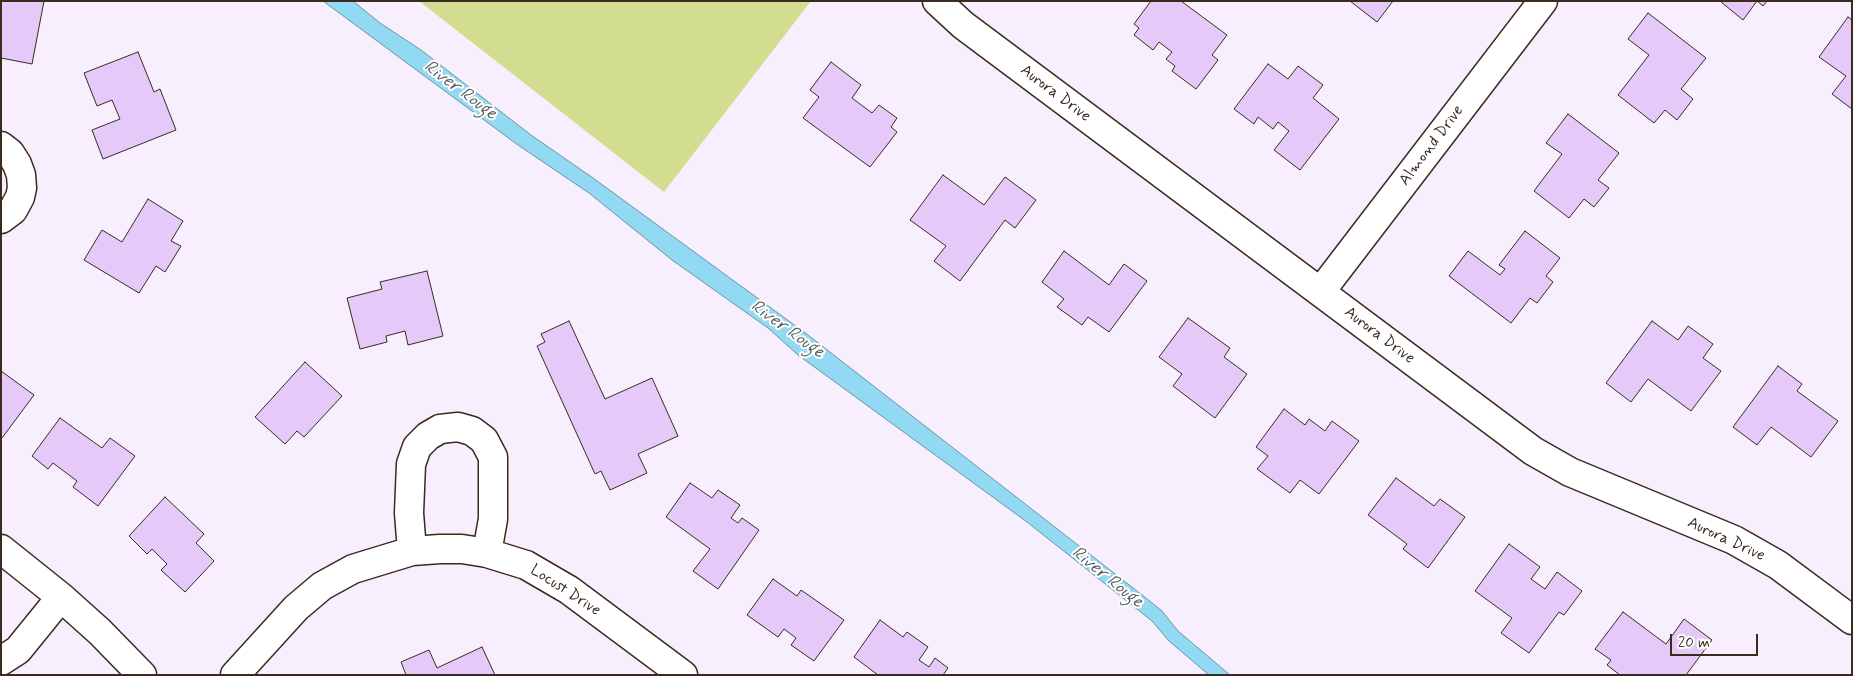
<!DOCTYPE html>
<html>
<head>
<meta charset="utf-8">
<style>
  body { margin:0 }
  #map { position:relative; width:1853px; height:676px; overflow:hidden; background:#f7effd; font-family:Mynerve,sans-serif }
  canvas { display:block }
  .frame { position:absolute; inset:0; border:2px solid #3b2a1e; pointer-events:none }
  .scale { position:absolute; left:1670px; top:634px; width:88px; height:22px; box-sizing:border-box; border:2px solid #3b2a1e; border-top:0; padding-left:6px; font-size:15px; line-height:18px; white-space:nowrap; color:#3b2a1e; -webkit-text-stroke:4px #fff; paint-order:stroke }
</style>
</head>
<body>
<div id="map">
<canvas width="1853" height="676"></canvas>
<div class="frame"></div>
<div class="scale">20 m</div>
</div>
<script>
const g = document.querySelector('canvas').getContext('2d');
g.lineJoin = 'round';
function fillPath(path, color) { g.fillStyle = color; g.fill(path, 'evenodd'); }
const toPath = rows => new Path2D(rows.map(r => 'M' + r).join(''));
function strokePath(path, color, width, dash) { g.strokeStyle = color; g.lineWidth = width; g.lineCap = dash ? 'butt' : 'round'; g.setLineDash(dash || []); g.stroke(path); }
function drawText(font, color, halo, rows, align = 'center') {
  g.font = font + ' Mynerve,sans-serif'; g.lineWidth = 4; g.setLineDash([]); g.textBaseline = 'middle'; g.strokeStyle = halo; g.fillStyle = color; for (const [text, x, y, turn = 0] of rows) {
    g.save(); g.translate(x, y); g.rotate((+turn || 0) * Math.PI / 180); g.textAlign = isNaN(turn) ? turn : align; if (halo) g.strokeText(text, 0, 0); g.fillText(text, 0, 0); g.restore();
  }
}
fillPath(toPath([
  [419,1,811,1,664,192]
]), '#d2dd90');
const water = toPath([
  [323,1,353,1,380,23,421,50,531,135,593,178,808,335,1146,598,1162,611,1178,631,1230,675,1209,675,1169,641,1152,621,1027,522,798,355,768,328,672,260,589,193,518,145,323,1]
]);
fillPath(water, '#92d9f4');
strokePath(water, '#6f939e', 1);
const building = toPath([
  [1,1,44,1,32,64,1,58,1,1],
  [1151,1,1181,1,1227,35,1212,55,1218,60,1196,89,1172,71,1175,66,1166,59,1172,52,1159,42,1153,50,1134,35,1139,28,1134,24,1151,1],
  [1350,1,1393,1,1377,22,1350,1],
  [1720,1,1767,1,1763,6,1757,1,1743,20,1720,1],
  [1648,13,1706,58,1681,89,1693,99,1677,120,1665,110,1654,123,1618,95,1649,55,1628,39,1648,13],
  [1848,17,1852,20,1852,109,1832,94,1846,76,1819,57,1848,17],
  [138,52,154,92,160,89,176,130,103,159,92,130,120,119,112,100,97,106,84,73,138,52],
  [831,62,861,85,852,98,872,113,879,105,897,118,891,127,897,132,870,167,803,118,819,97,810,90,831,62],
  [1268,64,1288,79,1298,66,1323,85,1313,98,1339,119,1300,170,1274,150,1289,131,1278,122,1273,129,1258,117,1254,124,1234,109,1268,64],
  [1568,114,1619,153,1598,180,1609,188,1594,207,1584,199,1569,218,1534,191,1562,154,1546,143,1568,114],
  [943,175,984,205,1005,177,1036,200,1015,228,1005,220,960,281,934,261,946,246,910,220,943,175],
  [148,199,183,221,171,241,181,246,165,272,156,266,139,293,84,260,102,230,122,242,148,199],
  [1525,231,1560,258,1546,276,1553,282,1537,303,1530,298,1511,323,1449,276,1468,251,1500,275,1505,269,1499,265,1525,231],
  [1064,251,1109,285,1124,264,1147,281,1109,332,1088,317,1082,325,1057,307,1064,299,1042,282,1064,251],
  [427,271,443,336,408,345,405,331,386,336,387,342,360,349,347,298,382,289,380,282,427,271],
  [1188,318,1230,348,1224,357,1247,374,1215,418,1173,386,1182,374,1159,357,1188,318],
  [569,321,605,399,652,378,678,436,638,454,647,473,610,490,601,471,595,474,537,346,545,342,541,334,569,321],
  [1652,321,1678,340,1688,326,1713,344,1703,358,1721,371,1691,411,1648,379,1631,402,1606,383,1652,321],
  [305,362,342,396,304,437,297,431,285,444,255,417,305,362],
  [1778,366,1802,384,1797,391,1838,421,1811,457,1771,427,1757,445,1733,427,1778,366],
  [1,371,34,395,2,438,1,437,1,371],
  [1284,409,1305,425,1309,419,1325,431,1332,421,1359,441,1319,494,1300,480,1290,493,1257,469,1268,456,1256,447,1284,409],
  [60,418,102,448,110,438,135,456,98,506,73,487,77,481,53,463,48,469,32,456,60,418],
  [1396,478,1434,506,1440,499,1465,517,1428,568,1403,549,1407,544,1368,515,1396,478],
  [690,483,712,498,718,490,740,505,731,518,738,523,742,518,759,530,718,589,693,571,710,549,666,517,690,483],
  [165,497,204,534,196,543,214,561,185,592,161,570,167,564,152,549,147,554,129,536,165,497],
  [1509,544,1540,567,1531,579,1545,589,1557,572,1582,591,1564,615,1559,612,1529,653,1501,633,1512,618,1475,591,1509,544],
  [773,579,797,596,801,590,844,620,814,661,791,645,796,638,784,629,778,637,747,615,773,579],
  [1623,612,1666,644,1684,619,1712,640,1686,675,1620,675,1607,665,1611,660,1595,649,1623,612],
  [880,620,903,637,907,632,928,647,919,660,929,667,935,658,948,668,943,675,878,675,854,657,880,620],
  [482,647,495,675,406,675,401,662,429,650,437,668,482,647]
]);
fillPath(building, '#e5c9f8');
strokePath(building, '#3b2a1e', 1);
const street = toPath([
  [937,1,963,25,1533,451,1570,472,1734,540,1778,565,1852,620],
  [1,146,10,153,17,164,21,175,22,188,20,197,13,210,1,219],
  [1321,291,1543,1],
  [1,549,61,597,100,632,142,675],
  [412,551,409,513,411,464,417,447,428,436,440,429,458,427,472,431,484,440,493,457,493,519,487,553],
  [1,661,18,650,61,597],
  [235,675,296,608,322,586,353,569,412,551,440,549,462,549,487,553,526,565,569,590,683,675]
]);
strokePath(street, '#3b2a1e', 31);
strokePath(street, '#fff', 28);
drawText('16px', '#3b2a1e', '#fff', [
  ["Aurora Drive",1055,94,37],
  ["Almond Drive",1432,146,-53],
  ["Aurora Drive",1379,336,37],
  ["Aurora Drive",1726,540,25],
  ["Locust Drive",565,591,33]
]);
drawText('italic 18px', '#555f5e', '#fff', [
  ["River Rouge",460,91,37],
  ["River Rouge",787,330,36],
  ["River Rouge",1107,578,39]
]);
</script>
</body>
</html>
